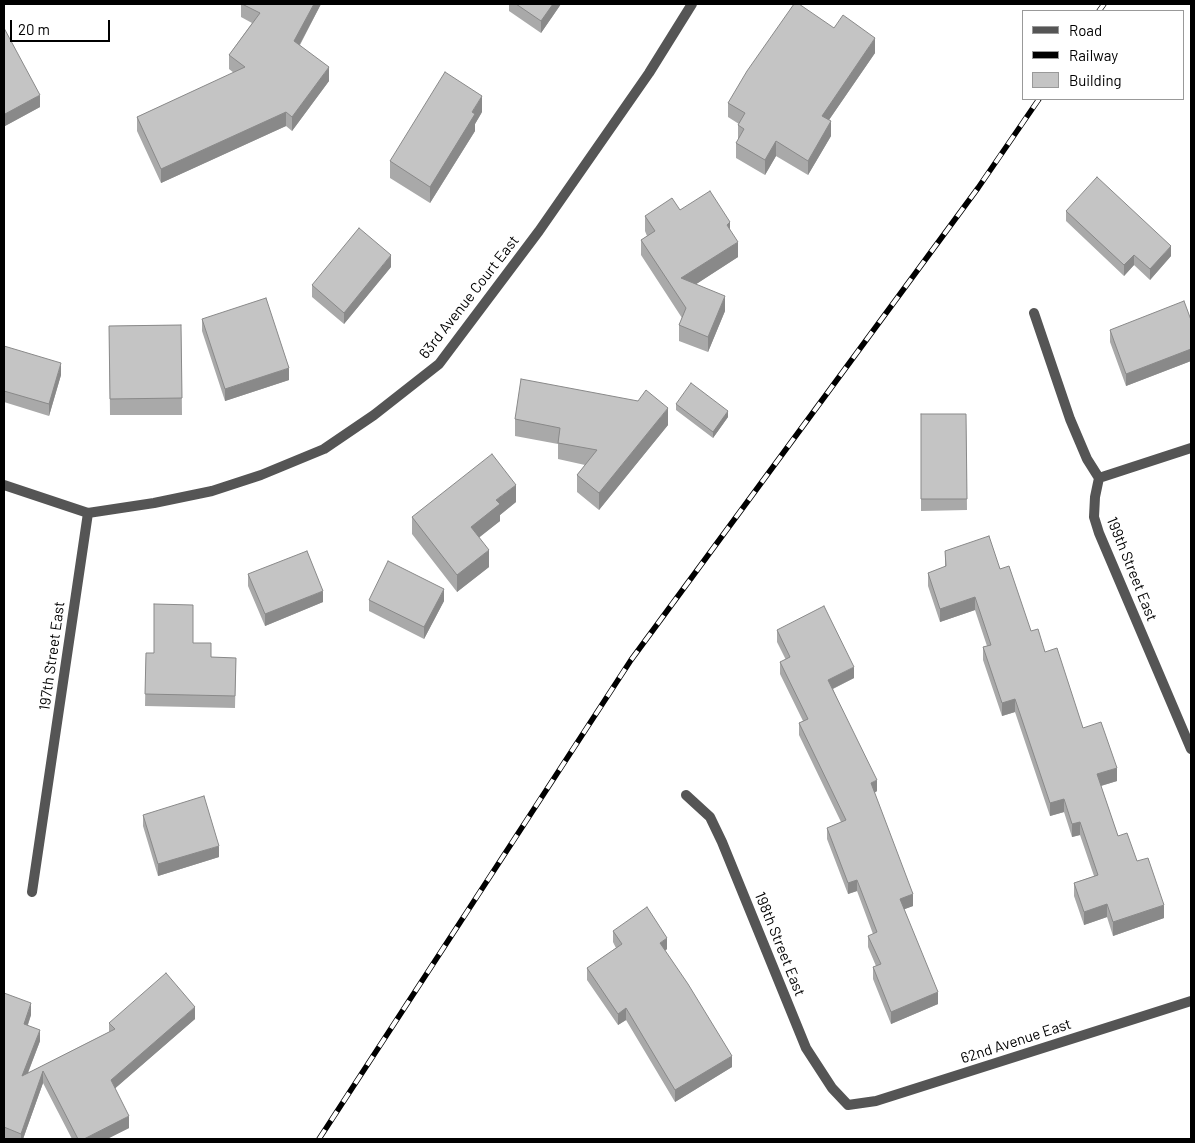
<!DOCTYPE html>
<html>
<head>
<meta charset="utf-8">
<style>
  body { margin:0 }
  #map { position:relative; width:1195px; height:1143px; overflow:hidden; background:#fff; font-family:Barlow,sans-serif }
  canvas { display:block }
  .frame { position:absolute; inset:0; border:5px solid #000; pointer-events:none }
  .legend { position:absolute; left:1022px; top:10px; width:162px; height:90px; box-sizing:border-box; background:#fff; border:1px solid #999; margin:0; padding:6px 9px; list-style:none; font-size:15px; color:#000 }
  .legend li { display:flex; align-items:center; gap:10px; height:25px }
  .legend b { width:25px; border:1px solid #999 }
  .scale { position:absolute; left:10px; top:20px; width:100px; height:22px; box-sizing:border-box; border:2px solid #000; border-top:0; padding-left:6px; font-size:15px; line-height:18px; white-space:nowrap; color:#000; -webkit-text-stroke:4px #fff; paint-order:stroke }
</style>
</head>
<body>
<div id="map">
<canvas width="1195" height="1143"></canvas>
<div class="frame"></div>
<ul class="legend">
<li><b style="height:6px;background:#555"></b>Road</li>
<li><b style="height:6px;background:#000"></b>Railway</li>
<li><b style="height:14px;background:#c4c4c4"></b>Building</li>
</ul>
<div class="scale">20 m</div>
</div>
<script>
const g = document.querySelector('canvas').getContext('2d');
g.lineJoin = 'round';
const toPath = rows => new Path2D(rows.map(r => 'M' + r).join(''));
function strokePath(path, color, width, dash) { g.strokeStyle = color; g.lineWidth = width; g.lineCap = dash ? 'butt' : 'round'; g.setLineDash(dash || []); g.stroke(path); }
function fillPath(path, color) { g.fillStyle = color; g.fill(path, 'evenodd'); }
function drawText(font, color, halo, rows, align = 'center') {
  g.font = font + ' Barlow,sans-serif'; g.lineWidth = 4; g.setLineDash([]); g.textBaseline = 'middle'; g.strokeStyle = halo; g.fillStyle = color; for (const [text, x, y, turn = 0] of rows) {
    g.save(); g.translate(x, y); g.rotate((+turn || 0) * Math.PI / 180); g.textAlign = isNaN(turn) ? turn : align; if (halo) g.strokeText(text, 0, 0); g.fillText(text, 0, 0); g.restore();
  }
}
strokePath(toPath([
  [1034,313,1070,419,1087,459,1099,478,1095,497,1094,517,1099,533,1191,749],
  [1099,478,1191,448],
  [4,485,88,513,154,503,212,491,261,475,324,449,374,415,439,364,539,231,649,73,692,4],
  [686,795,710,817,722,842,806,1048,832,1088,848,1105,876,1101,1191,1001],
  [32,892,88,513]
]), '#555', 10);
const rail = toPath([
  [1099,11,1104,4],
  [319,1139,631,660,978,188,1039,99]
]);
strokePath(rail, '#000', 5.5);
strokePath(rail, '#fff', 4, [11]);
fillPath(toPath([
  [241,4,321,4,300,45,329,81,292,131,286,126,161,183,137,131,137,117,234,73,229,69,229,55,252,23,241,17],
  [509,4,561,4,541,33,509,11],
  [4,28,40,107,5,126,4,124],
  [834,28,875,53,829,120,831,136,808,175,776,156,765,175,736,158,736,143,738,140,738,125,739,124,728,117,728,103],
  [482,112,475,124,475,131,430,203,390,178,390,161],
  [680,210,730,231,738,257,696,284,725,311,708,352,679,341,679,325,682,318,641,255,641,240,647,236,645,231,645,216],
  [1066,211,1171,256,1150,280,1134,265,1124,276,1066,221],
  [391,267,344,324,312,297,312,285],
  [202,319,289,380,225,401,202,331],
  [1191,320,1191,361,1126,386,1110,342,1110,330],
  [181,325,182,415,110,415,109,326],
  [4,346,61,375,49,416,4,402],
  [638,401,668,425,599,510,577,492,577,475,585,465,558,459,558,444,515,436,515,419],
  [676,404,728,417,713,438,676,410],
  [921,414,966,414,967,510,921,511],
  [516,502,500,515,500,521,479,537,489,567,457,592,412,534,412,517],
  [945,551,1000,569,1031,631,1045,652,1083,728,1117,781,1101,786,1118,836,1137,861,1164,918,1113,936,1107,917,1084,925,1074,896,1074,883,1094,876,1080,835,1072,837,1064,812,1050,816,1015,712,1002,716,983,660,983,647,987,646,975,610,940,622,928,586,928,573,945,567],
  [248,574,323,602,265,626,248,586],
  [369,600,444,601,424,639,369,611],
  [777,630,854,678,833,689,877,791,874,793,913,906,904,909,938,1004,891,1024,873,979,873,967,876,966,868,947,868,936,873,934,857,891,848,894,827,839,827,828,841,822,799,735,799,723,803,721,780,674,780,662,786,660,777,642],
  [193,643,211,657,236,658,235,708,145,706,146,653,154,653],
  [143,815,219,857,158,876,143,826],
  [613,931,667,949,665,951,732,1067,675,1102,626,1020,618,1025,587,980,587,968,616,948,613,942],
  [4,993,31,1015,28,1025,40,1041,28,1073,109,1032,109,1023,195,1019,115,1088,129,1128,107,1139,72,1139,43,1083,23,1139,4,1139]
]), '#a9a9a9');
fillPath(toPath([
  [314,4,321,4,294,55,294,41],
  [553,4,561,4,541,33,541,21],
  [875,38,875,53,822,130,822,116],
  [329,67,329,81,292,131,292,117],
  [40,95,40,107,5,126,5,114],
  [482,96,482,112,475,124,475,131,430,203,430,187,472,112],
  [286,112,286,126,161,183,161,169],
  [831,121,831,136,808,175,808,161],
  [776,141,776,156,765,175,765,160],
  [730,222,730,238,727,225],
  [738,242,738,257,681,294,681,278],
  [1171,246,1171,256,1150,280,1150,269],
  [391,255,391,267,344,324,344,313],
  [1134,255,1134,265,1124,276,1124,265],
  [725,296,725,311,708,352,708,337],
  [1191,349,1191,361,1126,386,1126,374],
  [61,363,61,375,49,416,49,404],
  [289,368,289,380,225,401,225,389],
  [668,408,668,425,599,510,599,493],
  [728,411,728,417,713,438,713,432],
  [516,485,516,502,500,515,500,521,471,544,471,527,496,500],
  [489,550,489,567,457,592,457,575],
  [444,589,444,601,424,639,424,627],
  [323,591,323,602,265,626,265,614],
  [975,597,975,610,940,622,940,609],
  [854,667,854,678,828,691,828,680],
  [1015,699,1015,712,1002,716,1002,703],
  [1117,768,1117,781,1097,787,1097,774],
  [877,780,877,791,871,795,871,783],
  [1064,799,1064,812,1050,816,1050,803],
  [1080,822,1080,835,1072,837,1072,824],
  [219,846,219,857,158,876,158,864],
  [857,880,857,891,848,894,848,883],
  [913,894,913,906,900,911,900,899],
  [1107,904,1107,917,1084,925,1084,912],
  [1164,905,1164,918,1113,936,1113,922],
  [667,938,667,949,660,954,660,943],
  [938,992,938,1004,891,1024,891,1012],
  [31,1003,31,1015,24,1035,24,1024],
  [195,1007,195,1019,111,1092,111,1080],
  [626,1008,626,1020,618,1025,618,1014],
  [40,1030,40,1041,22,1088,22,1076],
  [732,1056,732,1067,675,1102,675,1090],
  [43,1071,43,1083,23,1139,21,1139,21,1134],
  [129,1116,129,1128,107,1139,84,1139]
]), '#898989');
const building = toPath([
  [242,4,314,4,294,41,329,67,292,117,286,112,161,169,137,117,245,67,229,55,260,13,242,4],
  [516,4,553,4,541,21,516,4],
  [794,4,799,4,834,28,843,15,875,38,822,116,831,121,808,161,776,141,765,160,736,143,744,129,738,125,745,113,728,103,747,71,794,4],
  [4,28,40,95,5,114,4,112,4,28],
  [445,72,482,96,472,112,475,114,430,187,390,161,445,72],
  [1097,177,1171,246,1150,269,1134,255,1124,265,1066,211,1097,177],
  [710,191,730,222,727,225,738,242,681,278,725,296,708,337,679,325,686,308,641,240,655,231,645,216,672,198,680,210,710,191],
  [359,228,391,255,344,313,312,285,359,228],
  [266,298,289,368,225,389,202,319,266,298],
  [1184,301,1191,320,1191,349,1126,374,1110,330,1184,301],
  [181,325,182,398,110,399,109,326,181,325],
  [4,346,61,363,49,404,4,391,4,346],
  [521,379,638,401,646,390,668,408,599,493,577,475,597,450,558,443,560,428,515,419,521,379],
  [691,383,728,411,713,432,676,404,691,383],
  [921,414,966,414,967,499,921,499,921,414],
  [492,454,516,485,496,500,500,504,471,527,489,550,457,575,412,517,492,454],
  [989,536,1000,569,1009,566,1031,631,1038,629,1045,652,1057,648,1083,728,1101,722,1117,768,1097,774,1118,836,1127,833,1137,861,1148,858,1164,905,1113,922,1107,904,1084,912,1074,883,1098,875,1080,822,1072,824,1064,799,1050,803,1015,699,1002,703,983,647,991,645,975,597,940,609,928,573,946,566,945,551,989,536],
  [307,551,323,591,265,614,248,574,307,551],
  [388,561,444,589,424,627,369,600,388,561],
  [154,604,193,605,193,643,211,643,211,657,236,658,235,696,145,694,146,653,154,653,154,604],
  [824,606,854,667,828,680,877,780,871,783,913,894,900,899,938,992,891,1012,873,967,881,964,868,936,877,932,857,880,848,883,827,828,846,820,799,723,808,719,780,662,790,657,777,630,824,606],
  [204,796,219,846,158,864,143,815,204,796],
  [647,907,667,938,660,943,688,984,732,1056,675,1090,626,1008,618,1014,587,968,622,944,613,931,647,907],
  [166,973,195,1007,111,1080,129,1116,84,1139,78,1139,43,1071,21,1134,4,1127,4,993,31,1003,24,1024,40,1030,22,1076,115,1029,109,1023,166,973]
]);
fillPath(building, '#c4c4c4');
strokePath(building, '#898989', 1);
drawText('15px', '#000', '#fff', [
  ["63rd Avenue Court East",469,297,-52],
  ["199th Street East",1132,569,68],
  ["197th Street East",52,656,-82],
  ["198th Street East",780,944,68],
  ["62nd Avenue East",1016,1041,-18]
]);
</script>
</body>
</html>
